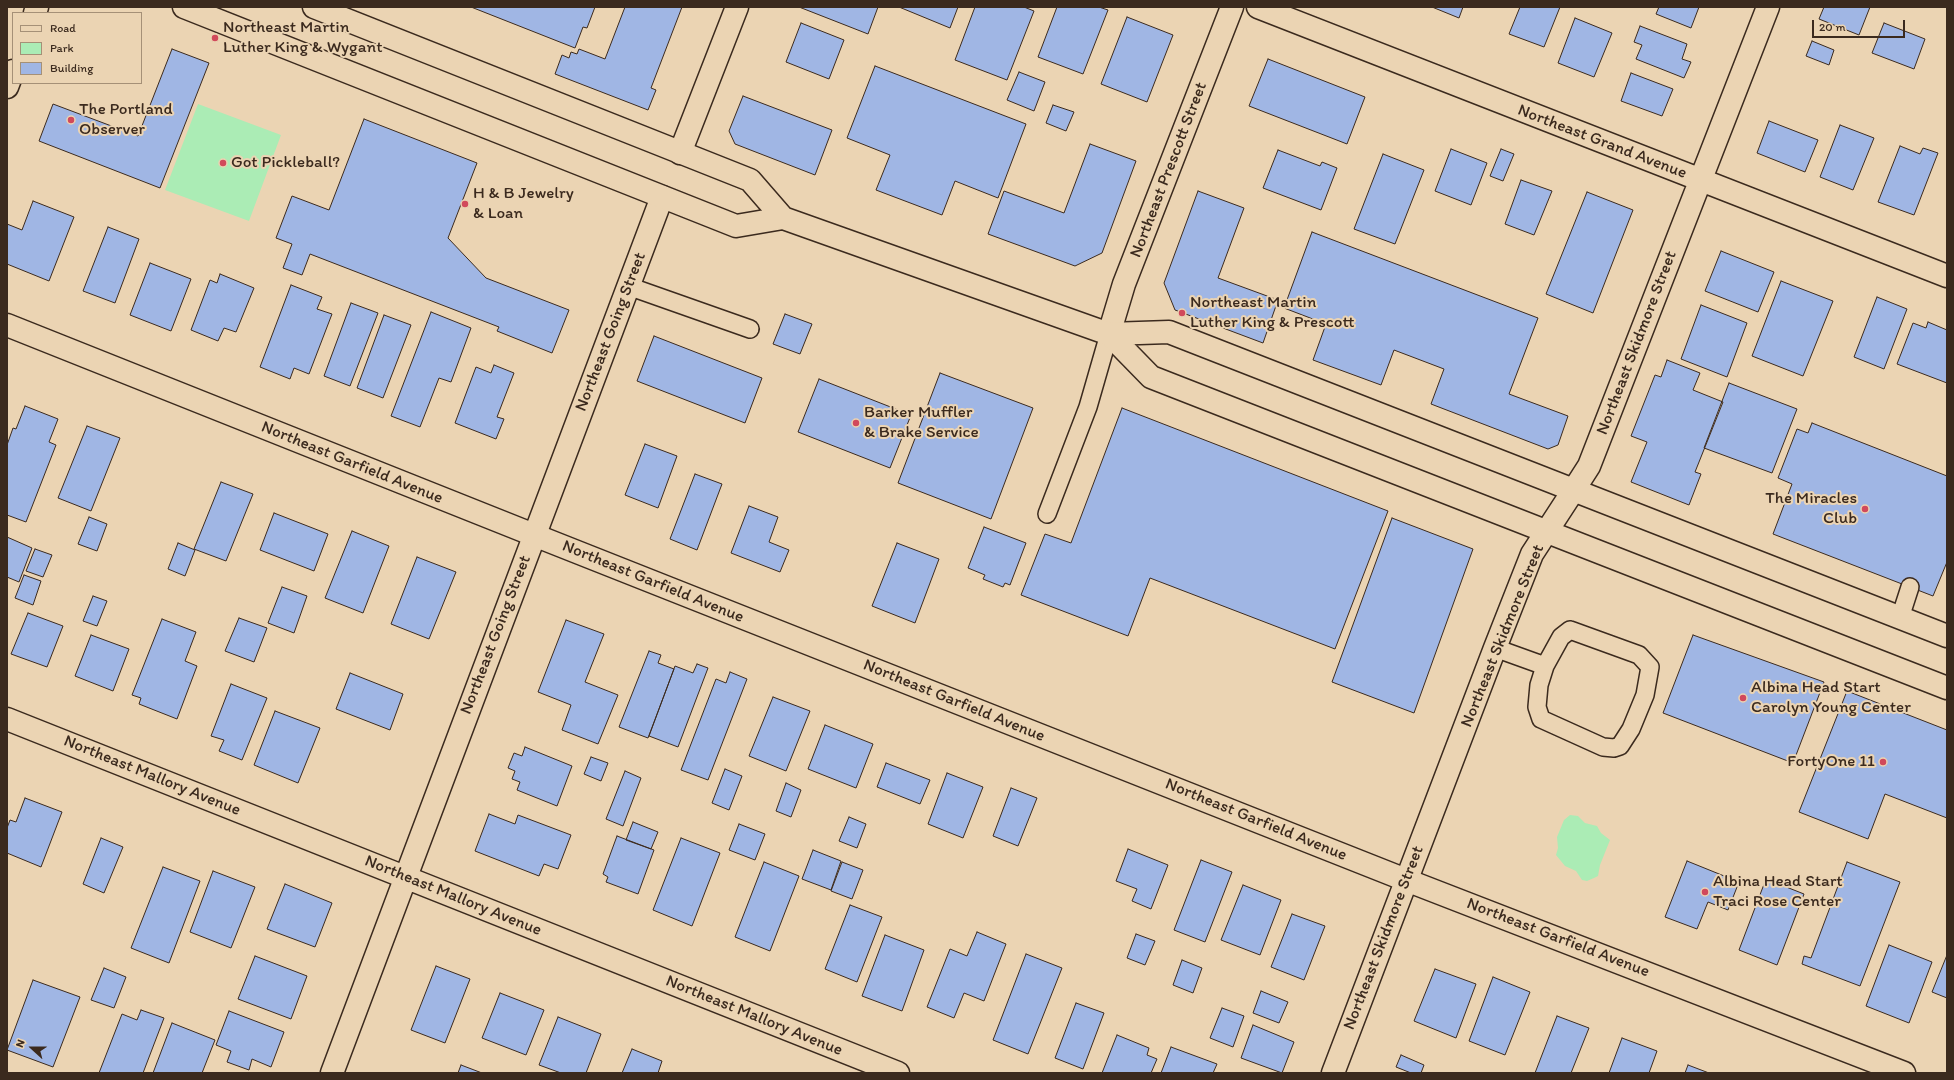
<!DOCTYPE html>
<html>
<head>
<meta charset="utf-8">
<style>
  body { margin:0 }
  #map { position:relative; width:1954px; height:1080px; overflow:hidden; background:#ebd4b3; font-family:Itim,sans-serif }
  canvas { display:block }
  .frame { position:absolute; inset:0; border:8px solid #3b2a1e; pointer-events:none }
  .legend { position:absolute; left:12px; top:12px; width:130px; height:72px; box-sizing:border-box; background:#ebd4b3; border:1px solid #a59077; margin:0; padding:5px 7px; list-style:none; font-size:12px; color:#3b2a1e }
  .legend li { display:flex; align-items:center; gap:8px; height:20px }
  .legend b { width:20px; border:1px solid #a59077 }
  .north { position:absolute; left:12px; top:1028px; width:40px; height:40px; -webkit-text-stroke:3px #ebd4b3; paint-order:stroke; rotate:291deg; font-size:11px; font-weight:700; line-height:16px; text-align:center; color:#3b2a1e }
  .north::after { content:''; display:block; margin:auto; width:14px; height:18px; background:#3b2a1e; clip-path:polygon(50% 0,100% 100%,50% 72%,0 100%) }
  .scale { position:absolute; left:1812px; top:20px; width:93px; height:18px; box-sizing:border-box; border:2px solid #3b2a1e; border-top:0; padding-left:5px; font-size:12px; line-height:14px; white-space:nowrap; color:#3b2a1e; -webkit-text-stroke:3px #ebd4b3; paint-order:stroke }
</style>
</head>
<body>
<div id="map">
<canvas width="1954" height="1080"></canvas>
<div class="frame"></div>
<ul class="legend">
<li><b style="height:5px;background:#ebd4b3"></b>Road</li>
<li><b style="height:11px;background:#abecb5"></b>Park</li>
<li><b style="height:11px;background:#a0b6e4"></b>Building</li>
</ul>
<div class="north">N</div>
<div class="scale">20 m</div>
</div>
<script>
const g = document.querySelector('canvas').getContext('2d');
g.lineJoin = 'round';
function fillPath(path, color) { g.fillStyle = color; g.fill(path, 'evenodd'); }
const toPath = rows => new Path2D(rows.map(r => 'M' + r).join(''));
function strokePath(path, color, width, dash) { g.strokeStyle = color; g.lineWidth = width; g.lineCap = dash ? 'butt' : 'round'; g.setLineDash(dash || []); g.stroke(path); }
function drawText(font, color, halo, rows, align = 'center') {
  g.font = font + ' Itim,sans-serif'; g.lineWidth = 4; g.setLineDash([]); g.textBaseline = 'middle'; g.strokeStyle = halo; g.fillStyle = color; for (const [text, x, y, turn = 0] of rows) {
    g.save(); g.translate(x, y); g.rotate((+turn || 0) * Math.PI / 180); g.textAlign = isNaN(turn) ? turn : align; if (halo) g.strokeText(text, 0, 0); g.fillText(text, 0, 0); g.restore();
  }
}
fillPath(toPath([
  [198,104,281,135,249,221,165,190],
  [1570,815,1578,816,1585,823,1597,826,1601,833,1610,840,1600,865,1598,876,1594,878,1587,881,1582,880,1576,871,1565,866,1556,855,1558,848,1557,837,1564,820]
]), '#abecb5');
const building = toPath([
  [471,7,595,7,587,28,583,27,575,48,471,7],
  [625,7,682,7,651,88,656,90,648,110,555,74,562,55,569,58,571,52,577,54,579,49,605,59,625,7],
  [799,7,878,7,868,34,799,7],
  [899,7,958,7,950,28,899,7],
  [975,7,1024,7,1034,11,1007,80,955,60,975,7],
  [1057,7,1099,7,1108,10,1083,74,1038,57,1057,7],
  [1432,7,1463,7,1459,18,1432,7],
  [1520,7,1560,7,1544,47,1509,34,1520,7],
  [1659,7,1699,7,1691,28,1656,14,1659,7],
  [1824,7,1870,7,1859,35,1819,19,1824,7],
  [1127,17,1173,35,1147,102,1101,84,1127,17],
  [1575,18,1612,33,1594,77,1558,63,1575,18],
  [801,23,844,40,829,79,786,62,801,23],
  [1884,23,1925,39,1914,69,1872,53,1884,23],
  [1640,26,1687,44,1682,59,1691,62,1684,78,1636,59,1642,45,1634,42,1640,26],
  [1812,41,1834,50,1829,65,1806,56,1812,41],
  [172,49,209,63,160,188,39,141,53,104,138,136,172,49],
  [1268,59,1365,97,1347,144,1249,106,1268,59],
  [875,66,1026,124,998,198,955,181,942,215,876,190,890,155,847,138,875,66],
  [1019,72,1045,82,1034,111,1007,100,1019,72],
  [1631,73,1673,89,1662,116,1621,101,1631,73],
  [743,96,832,130,815,175,735,144,729,131,743,96],
  [1053,105,1074,112,1066,131,1046,123,1053,105],
  [364,119,477,163,448,238,486,278,569,310,552,353,497,331,499,327,310,254,302,275,283,268,292,244,276,238,292,196,329,210,364,119],
  [1769,121,1818,140,1805,172,1757,153,1769,121],
  [1840,125,1874,138,1853,190,1820,177,1840,125],
  [1090,144,1136,161,1102,253,1075,266,988,234,1004,191,1064,213,1090,144],
  [1900,146,1920,154,1923,148,1938,153,1914,215,1878,202,1900,146],
  [1451,149,1487,163,1471,205,1435,191,1451,149],
  [1501,149,1514,154,1503,181,1490,176,1501,149],
  [1278,150,1320,166,1322,162,1337,168,1321,210,1263,188,1278,150],
  [1383,154,1424,170,1395,244,1354,229,1383,154],
  [1521,180,1552,191,1534,235,1505,224,1521,180],
  [1198,191,1244,208,1218,278,1278,300,1263,343,1175,310,1164,283,1198,191],
  [1587,192,1633,210,1593,313,1546,294,1587,192],
  [33,201,74,217,49,281,7,264,7,224,22,230,33,201],
  [108,227,139,239,115,303,83,291,108,227],
  [1312,232,1538,318,1509,394,1568,416,1558,445,1548,449,1431,404,1444,369,1394,350,1381,385,1313,360,1326,324,1284,308,1312,232],
  [1721,251,1774,272,1758,312,1705,291,1721,251],
  [150,263,191,279,171,331,130,315,150,263],
  [220,274,254,288,236,332,224,328,218,341,191,330,210,280,217,283,220,274],
  [1781,281,1833,301,1803,376,1752,356,1781,281],
  [291,285,322,297,317,309,332,314,309,374,294,368,290,379,260,367,291,285],
  [1877,297,1907,309,1884,369,1854,357,1877,297],
  [351,303,378,313,350,386,324,376,351,303],
  [1701,305,1747,323,1727,377,1681,359,1701,305],
  [431,312,471,328,451,382,439,378,420,427,391,416,431,312],
  [785,314,812,324,800,354,773,344,785,314],
  [384,315,411,325,383,398,357,388,384,315],
  [1928,322,1947,330,1947,383,1897,364,1913,323,1926,328,1928,322],
  [654,336,762,378,745,423,637,381,654,336],
  [1667,360,1700,373,1693,390,1723,402,1695,472,1701,474,1689,505,1631,482,1647,442,1631,436,1655,375,1661,377,1667,360],
  [494,365,514,373,497,417,504,419,496,439,455,423,476,367,491,373,494,365],
  [940,373,1033,408,991,519,898,483,940,373],
  [819,379,911,415,890,468,798,432,819,379],
  [1729,383,1797,409,1772,473,1704,448,1729,383],
  [25,406,58,419,49,442,56,445,26,522,7,515,7,445,13,428,16,429,25,406],
  [1122,408,1388,511,1335,649,1150,578,1128,636,1021,595,1045,534,1071,543,1122,408],
  [1812,423,1947,476,1947,562,1933,596,1773,534,1792,484,1778,478,1797,429,1808,433,1812,423],
  [87,426,120,438,91,511,58,498,87,426],
  [645,444,677,456,658,508,625,495,645,444],
  [695,474,722,484,697,550,670,539,695,474],
  [221,482,253,494,226,561,194,549,221,482],
  [749,506,778,517,769,542,789,550,780,572,731,553,749,506],
  [274,513,328,534,314,571,260,550,274,513],
  [89,517,107,524,97,551,78,544,89,517],
  [1392,518,1473,549,1414,713,1332,682,1392,518],
  [984,527,1026,543,1010,585,1005,583,1003,587,983,579,985,575,968,568,984,527],
  [352,531,389,546,363,613,325,598,352,531],
  [7,537,32,548,19,582,7,577,7,537],
  [178,543,195,550,185,576,168,569,178,543],
  [897,543,939,559,915,623,872,606,897,543],
  [35,549,52,555,43,577,26,571,35,549],
  [417,557,456,572,429,639,391,624,417,557],
  [24,575,41,581,33,605,15,598,24,575],
  [282,587,307,596,294,633,268,623,282,587],
  [93,596,107,601,97,626,83,621,93,596],
  [28,613,63,626,47,667,11,654,28,613],
  [239,618,267,628,254,662,225,651,239,618],
  [162,619,196,632,185,661,197,666,177,719,139,704,141,698,132,695,162,619],
  [566,620,604,634,585,682,618,695,598,744,562,730,571,705,538,692,566,620],
  [91,635,129,649,113,691,75,676,91,635],
  [1693,635,1824,682,1793,763,1663,713,1693,635],
  [649,651,661,655,658,663,674,669,648,738,619,727,649,651],
  [697,664,708,668,678,747,649,736,675,666,693,673,697,664],
  [730,672,747,679,708,780,681,770,716,679,726,683,730,672],
  [350,673,403,694,390,730,336,709,350,673],
  [231,684,267,698,242,760,219,751,224,740,211,736,231,684],
  [1847,691,1947,730,1947,818,1885,794,1868,839,1799,812,1847,691],
  [773,697,810,711,786,771,749,756,773,697],
  [275,711,320,728,298,783,254,765,275,711],
  [825,725,873,744,856,788,808,769,825,725],
  [525,747,572,766,557,806,517,790,520,782,512,779,515,771,508,768,514,753,522,756,525,747],
  [591,757,608,763,601,781,584,774,591,757],
  [886,763,930,780,920,804,877,787,886,763],
  [725,769,742,776,729,810,712,803,725,769],
  [625,771,641,778,623,826,606,819,625,771],
  [947,773,983,787,963,838,928,824,947,773],
  [786,783,801,790,791,817,776,811,786,783],
  [1011,788,1037,798,1018,846,993,836,1011,788],
  [25,798,62,812,41,867,7,853,7,828,10,820,16,822,25,798],
  [489,814,515,824,518,815,571,835,558,869,544,864,539,876,475,851,489,814],
  [849,817,866,824,857,848,839,841,849,817],
  [633,822,658,832,651,849,626,840,633,822],
  [739,824,765,834,755,860,729,850,739,824],
  [617,836,654,850,638,894,606,882,608,877,603,874,617,836],
  [101,838,123,847,104,893,83,884,101,838],
  [681,838,720,853,692,926,653,910,681,838],
  [1128,849,1168,865,1151,909,1132,901,1137,889,1116,881,1128,849],
  [813,850,841,861,831,890,802,879,813,850],
  [1201,860,1232,872,1205,942,1174,930,1201,860],
  [1687,861,1739,882,1728,910,1708,902,1697,929,1665,917,1687,861],
  [764,862,799,876,770,951,735,937,764,862],
  [842,862,863,870,852,899,831,891,842,862],
  [1847,862,1900,882,1860,986,1802,964,1804,956,1811,958,1847,862],
  [163,867,200,881,169,963,131,948,163,867],
  [213,871,255,887,231,948,190,932,213,871],
  [1766,879,1804,894,1777,965,1739,950,1766,879],
  [285,884,332,903,315,947,267,929,285,884],
  [1243,885,1281,900,1260,955,1221,940,1243,885],
  [850,905,882,917,857,982,825,969,850,905],
  [1292,914,1325,926,1304,980,1271,967,1292,914],
  [977,932,1006,944,984,1001,964,993,954,1018,927,1007,950,949,967,956,977,932],
  [1136,934,1155,941,1145,965,1127,958,1136,934],
  [885,935,924,950,902,1011,862,996,885,935],
  [1889,945,1932,962,1909,1023,1866,1006,1889,945],
  [1026,954,1062,968,1028,1054,993,1040,1026,954],
  [1947,955,1947,998,1932,992,1947,955],
  [255,956,307,976,291,1019,238,999,255,956],
  [1182,960,1202,968,1193,993,1173,985,1182,960],
  [436,966,470,979,445,1043,411,1030,436,966],
  [104,968,126,977,114,1008,91,1000,104,968],
  [1435,969,1476,984,1456,1038,1414,1021,1435,969],
  [1493,977,1530,992,1505,1055,1469,1041,1493,977],
  [33,980,80,997,53,1067,7,1050,33,980],
  [1261,991,1288,1002,1279,1023,1253,1013,1261,991],
  [500,993,544,1010,526,1055,482,1038,500,993],
  [1076,1003,1104,1013,1083,1069,1055,1058,1076,1003],
  [1222,1008,1244,1016,1233,1047,1210,1038,1222,1008],
  [141,1010,164,1018,143,1073,99,1073,122,1014,137,1020,141,1010],
  [229,1011,284,1032,271,1067,252,1059,249,1070,227,1062,231,1051,216,1045,229,1011],
  [1557,1016,1589,1028,1571,1073,1535,1073,1557,1016],
  [558,1017,601,1034,586,1073,561,1073,539,1065,558,1017],
  [172,1023,215,1040,202,1073,153,1073,172,1023],
  [1253,1025,1294,1042,1282,1073,1241,1058,1253,1025],
  [1117,1035,1149,1048,1147,1055,1157,1059,1151,1073,1102,1073,1117,1035],
  [1622,1038,1657,1051,1649,1073,1609,1073,1622,1038],
  [1171,1047,1217,1064,1213,1073,1161,1073,1171,1047],
  [632,1049,662,1061,658,1073,622,1073,632,1049],
  [1401,1055,1424,1065,1421,1073,1411,1073,1396,1067,1401,1055],
  [461,1065,482,1073,458,1073,461,1065],
  [1688,1065,1709,1073,1685,1073,1688,1065]
]);
fillPath(building, '#a0b6e4');
strokePath(building, '#3b2a1e', 1);
const service = toPath([
  [628,286,750,329],
  [1047,514,1088,407,1109,334],
  [1900,618,1910,587],
  [1570,630,1639,655,1650,667,1645,695,1631,729,1620,746,1614,748,1603,747,1541,719,1537,707,1539,685,1545,666,1561,637,1570,630],
  [1495,648,1545,666]
]);
const minor = toPath([
  [1258,7,1947,276],
  [35,13,37,7],
  [7,87,13,71],
  [680,153,737,7],
  [7,325,534,535,1406,880,1904,1073],
  [1573,491,1589,466,1768,7],
  [7,719,898,1073],
  [332,1073,662,197]
]);
const tertiary = toPath([
  [1109,334,1124,284,1232,7],
  [1333,1073,1495,648,1532,554,1573,491]
]);
const primary = toPath([
  [184,7,736,226,783,218],
  [314,7,750,180,783,218,1109,334,1169,332,1947,636],
  [1109,334,1151,377,1947,688]
]);
strokePath(service, '#3b2a1e', 20);
strokePath(minor, '#3b2a1e', 25);
strokePath(tertiary, '#3b2a1e', 25);
strokePath(primary, '#3b2a1e', 25);
strokePath(service, '#ebd4b3', 17);
strokePath(minor, '#ebd4b3', 22);
strokePath(tertiary, '#ebd4b3', 22);
strokePath(primary, '#ebd4b3', 22);
for (const [x, y, r, color] of [
  [215,38,4,"#d1495b"],
  [71,120,4,"#d1495b"],
  [223,163,4,"#d1495b"],
  [465,204,4,"#d1495b"],
  [1182,313,4,"#d1495b"],
  [856,423,4,"#d1495b"],
  [1865,509,4,"#d1495b"],
  [1743,698,4,"#d1495b"],
  [1883,762,4,"#d1495b"],
  [1705,892,4,"#d1495b"]
]) { const dot = new Path2D(); dot.arc(x, y, r, 0, 2 * Math.PI); g.fillStyle = color; g.fill(dot); strokePath(dot, '#ebd4b3', 1.5); }
drawText('17px', '#3b2a1e', '#ebd4b3', [
  ["Northeast Martin",223,28],
  ["Luther King & Wygant",223,48],
  ["The Portland",79,110],
  ["Observer",79,130],
  ["Got Pickleball?",231,163],
  ["H & B Jewelry",473,194],
  ["& Loan",473,214],
  ["Northeast Martin",1190,303],
  ["Luther King & Prescott",1190,323],
  ["Barker Muffler",864,413],
  ["& Brake Service",864,433],
  ["The Miracles",1857,499,"right"],
  ["Club",1857,519,"right"],
  ["Albina Head Start",1751,688],
  ["Carolyn Young Center",1751,708],
  ["FortyOne 11",1875,762,"right"],
  ["Albina Head Start",1713,882],
  ["Traci Rose Center",1713,902]
], 'left');
drawText('17px', '#3b2a1e', '#ebd4b3', [
  ["Northeast Grand Avenue",1602,142,21],
  ["Northeast Prescott Street",1169,170,-69],
  ["Northeast Going Street",611,332,-69],
  ["Northeast Skidmore Street",1637,343,-69],
  ["Northeast Garfield Avenue",352,463,22],
  ["Northeast Garfield Avenue",653,582,22],
  ["Northeast Going Street",496,635,-69],
  ["Northeast Skidmore Street",1503,636,-68],
  ["Northeast Garfield Avenue",954,701,22],
  ["Northeast Mallory Avenue",152,776,22],
  ["Northeast Garfield Avenue",1256,820,22],
  ["Northeast Mallory Avenue",453,896,22],
  ["Northeast Skidmore Street",1384,938,-69],
  ["Northeast Garfield Avenue",1558,938,21],
  ["Northeast Mallory Avenue",754,1016,22]
]);
</script>
</body>
</html>
